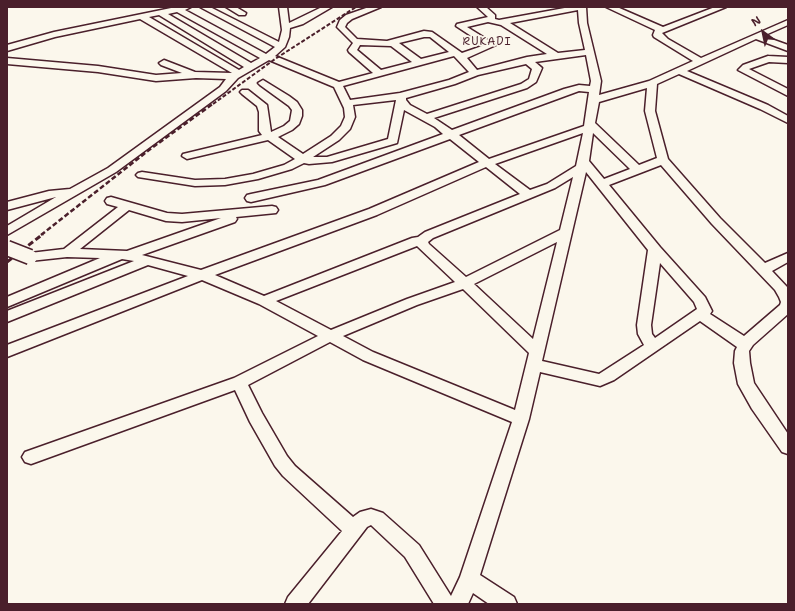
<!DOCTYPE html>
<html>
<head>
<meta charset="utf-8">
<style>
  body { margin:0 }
  #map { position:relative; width:795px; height:611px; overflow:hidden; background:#fbf7ec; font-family:"Shantell Sans",sans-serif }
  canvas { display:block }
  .frame { position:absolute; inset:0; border:8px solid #4a1f2b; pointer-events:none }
  .north { position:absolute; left:743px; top:12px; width:40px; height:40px; -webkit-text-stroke:3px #fbf7ec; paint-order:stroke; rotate:327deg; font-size:11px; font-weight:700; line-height:16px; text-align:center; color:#4a1f2b }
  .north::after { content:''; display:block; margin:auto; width:14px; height:18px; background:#4a1f2b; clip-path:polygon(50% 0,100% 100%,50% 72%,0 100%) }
</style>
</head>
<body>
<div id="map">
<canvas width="795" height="611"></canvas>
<div class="frame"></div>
<div class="north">N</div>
</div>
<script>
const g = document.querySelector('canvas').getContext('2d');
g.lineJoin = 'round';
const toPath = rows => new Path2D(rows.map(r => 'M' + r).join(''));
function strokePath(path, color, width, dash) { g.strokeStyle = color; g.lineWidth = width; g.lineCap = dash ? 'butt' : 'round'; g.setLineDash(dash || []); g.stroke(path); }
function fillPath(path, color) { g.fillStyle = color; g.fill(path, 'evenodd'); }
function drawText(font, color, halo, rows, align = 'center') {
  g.font = font + ' "Shantell Sans",sans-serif'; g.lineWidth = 3.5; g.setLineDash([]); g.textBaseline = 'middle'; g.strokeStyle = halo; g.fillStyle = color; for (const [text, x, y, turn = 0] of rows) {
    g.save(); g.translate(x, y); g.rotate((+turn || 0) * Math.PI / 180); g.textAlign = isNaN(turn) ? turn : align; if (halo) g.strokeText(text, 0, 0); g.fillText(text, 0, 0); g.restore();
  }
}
const minor = toPath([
  [176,7,191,7,185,10,266,54,275,47,200,7,210,7,279,42,282,30,279,7,287,7,289,23,322,7,332,7,303,24,290,28,289,37,285,47,275,56,339,82,373,73,349,52,348,50,353,43,337,27,340,20,346,15,369,7,381,7,352,19,347,23,345,27,357,39,387,41,424,31,432,32,462,53,485,45,456,26,457,24,488,17,477,7,486,7,495,15,495,19,499,20,570,7,586,7,587,23,601,81,599,95,649,81,693,61,654,37,653,35,655,30,606,7,617,7,663,27,715,7,726,7,662,33,668,39,701,58,788,20,788,25,763,36,788,45,788,51,756,39,687,71,768,105,788,116,788,123,760,109,679,74,657,84,655,111,668,159,720,218,765,263,788,253,788,262,772,271,788,288,788,314,753,345,749,351,750,363,754,383,788,434,788,454,782,452,752,409,738,384,734,363,735,351,737,347,700,321,614,380,600,386,540,372,529,419,480,575,514,597,517,604,489,604,473,593,468,604,434,604,405,557,371,525,367,527,308,604,285,604,288,597,342,531,283,476,275,466,250,422,235,390,31,464,25,462,22,457,25,452,234,378,318,336,259,304,202,280,7,357,7,345,188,276,148,265,7,322,7,311,134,261,122,259,7,307,7,297,100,258,67,257,30,261,25,260,23,257,25,254,30,253,64,249,118,207,107,204,105,201,107,198,111,197,167,213,182,214,272,206,276,207,278,210,276,213,236,217,237,219,235,222,142,255,201,270,369,209,479,162,450,139,325,185,251,202,247,201,245,198,247,195,251,194,318,180,443,134,435,127,404,110,397,143,332,162,309,164,304,163,292,169,258,179,225,185,195,186,138,177,136,175,138,173,142,172,195,180,225,179,253,174,284,165,295,159,268,140,187,159,182,156,183,154,262,135,259,131,259,112,257,106,242,94,240,92,242,90,248,90,267,105,271,132,284,126,290,121,292,110,289,106,260,85,258,83,263,80,289,96,297,102,302,110,302,116,299,124,292,130,278,137,303,154,331,136,341,126,345,117,344,108,334,87,269,60,238,78,226,91,116,172,7,235,7,226,56,197,7,210,7,202,49,191,70,189,108,168,220,87,226,79,196,78,156,81,98,72,7,64,7,58,98,66,156,75,182,73,161,65,159,63,164,60,195,72,232,73,140,19,55,37,7,51,7,45,54,32,176,7],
  [578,10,579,23,585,50,558,53,510,23,578,10],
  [177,12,260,58,251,63,168,14,177,12],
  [159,15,244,67,239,70,149,17,159,15],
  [488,22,501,25,547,54,527,57,477,70,467,58,496,45,467,27,488,22],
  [424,37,430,37,449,52,421,59,399,43,424,37],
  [360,45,391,46,412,62,381,70,357,50,360,45],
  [586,55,591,81,590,86,579,85,564,89,452,130,434,118,527,88,536,82,542,68,535,62,586,55],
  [454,56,469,72,449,80,400,93,350,100,343,86,454,56],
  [526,64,532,69,529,79,521,84,427,114,410,105,406,100,406,98,455,84,478,75,526,64],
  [647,88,645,111,657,158,639,165,595,123,599,102,647,88],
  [579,91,589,92,584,126,489,159,459,135,579,91],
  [396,100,388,139,327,157,313,157,339,140,350,129,355,117,353,105,396,100],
  [583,133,576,166,547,184,530,190,495,164,583,133],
  [593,133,630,169,604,179,589,161,593,133],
  [661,165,712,224,775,290,779,297,781,302,780,305,744,336,710,314,712,311,705,297,660,247,609,185,661,165],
  [486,167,520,194,425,232,418,237,412,238,264,296,215,275,377,215,486,167],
  [586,172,648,250,637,325,638,334,644,345,599,374,542,361,586,172],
  [573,177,560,230,466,277,429,244,428,242,433,238,555,188,573,177],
  [129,210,166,221,182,222,221,218,127,251,80,249,129,210],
  [557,242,533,339,474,284,557,242],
  [417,246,455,282,407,299,331,330,276,301,417,246],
  [660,263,694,302,697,309,655,338,652,334,651,325,660,263],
  [463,289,529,353,515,410,373,352,343,336,417,305,463,289],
  [330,342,363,360,512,422,460,577,451,596,419,545,383,513,371,509,360,512,353,517,295,466,287,456,262,413,248,385,330,342],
  [226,7,236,7,246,13,245,15,239,15,226,7],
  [768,56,788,57,788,63,769,62,749,69,788,89,788,96,738,70,743,65,768,56]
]);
strokePath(minor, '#4a1f2b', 3);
fillPath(minor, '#fbf7ec');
strokePath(toPath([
  [213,104,275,59,356,7]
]), '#4a1f2b', 2, [4, 2]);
strokePath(toPath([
  [41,235,149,150,214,103]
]), '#4a1f2b', 2.5, [5, 2.5]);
strokePath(toPath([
  [7,262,43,234]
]), '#4a1f2b', 3, [6, 3]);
const minorBridge = toPath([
  [7,248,30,257]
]);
strokePath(minorBridge, '#4a1f2b', 17, []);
strokePath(minorBridge, '#fbf7ec', 14);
g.letterSpacing = '1px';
drawText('11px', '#4a1f2b', '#fbf7ec', [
  ["RUKADI",487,42]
]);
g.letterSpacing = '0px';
</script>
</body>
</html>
